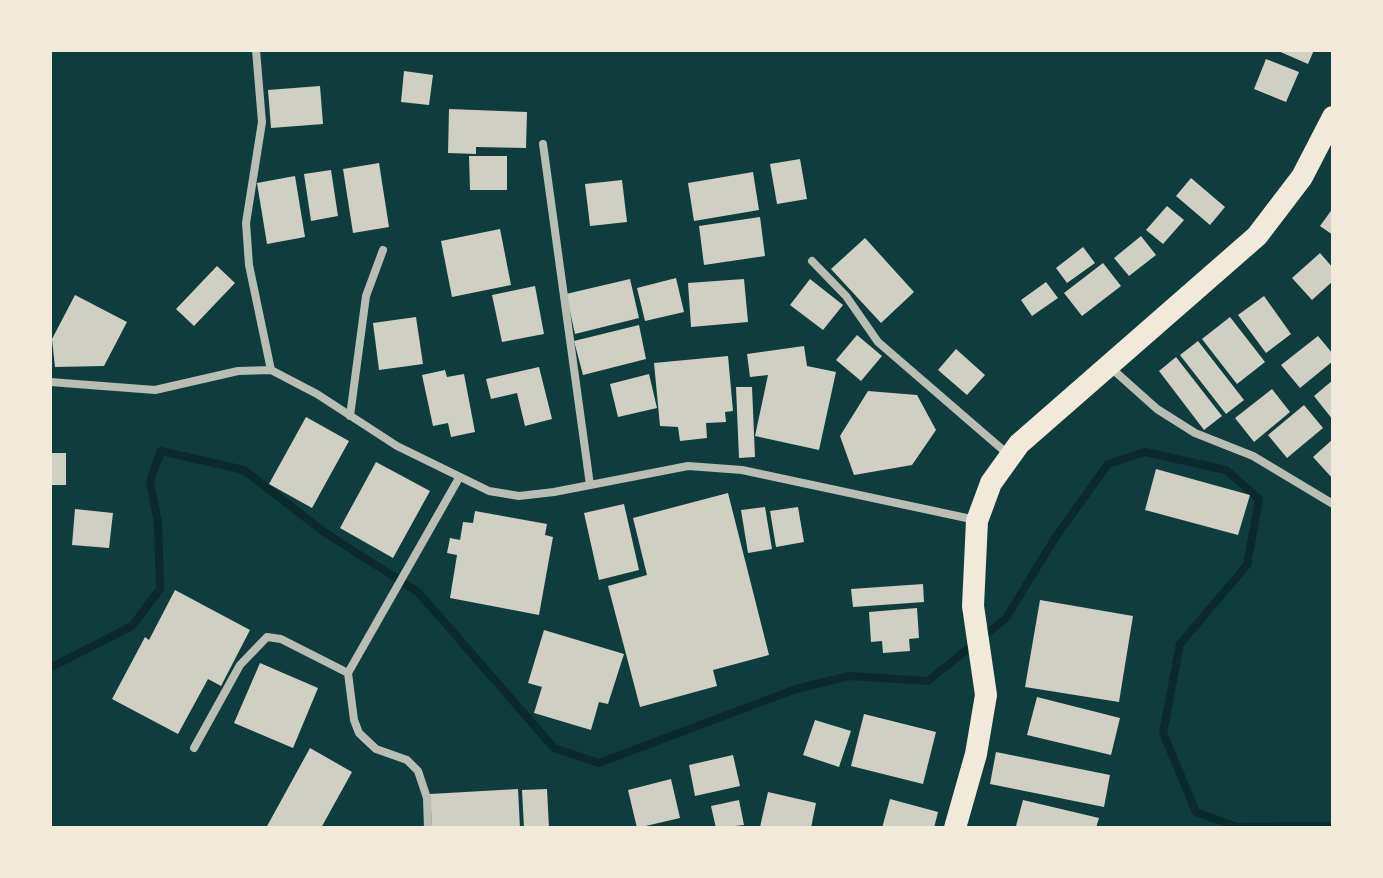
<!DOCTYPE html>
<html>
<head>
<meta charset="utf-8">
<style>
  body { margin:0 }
  #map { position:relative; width:1383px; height:878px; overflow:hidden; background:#0f3d3e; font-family:"Space Grotesk",sans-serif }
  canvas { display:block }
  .frame { position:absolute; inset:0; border:52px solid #f1e9da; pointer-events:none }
</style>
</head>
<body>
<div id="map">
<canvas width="1383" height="878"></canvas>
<div class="frame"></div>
</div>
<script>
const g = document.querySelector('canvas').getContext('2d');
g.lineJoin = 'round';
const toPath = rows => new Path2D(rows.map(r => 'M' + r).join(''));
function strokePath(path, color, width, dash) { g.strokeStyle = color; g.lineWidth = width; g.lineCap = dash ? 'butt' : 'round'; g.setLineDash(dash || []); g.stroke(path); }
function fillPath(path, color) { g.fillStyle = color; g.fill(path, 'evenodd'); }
strokePath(toPath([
  [50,668,132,626,160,589,158,523,150,481,161,451,244,470,324,532,418,592,554,748,599,763,796,689,849,676,928,681,1006,618,1055,538,1108,464,1145,452,1226,470,1259,499,1247,565,1180,644,1163,733,1196,812,1237,827,1333,826]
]), '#0a2a2b', 8);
fillPath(toPath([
  [1276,50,1314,50,1308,64],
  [1266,59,1299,72,1286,102,1254,89],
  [404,71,433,75,429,105,401,102],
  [320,86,323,124,271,128,268,90],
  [449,109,527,112,526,148,476,147,476,154,448,153],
  [469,156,507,156,507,190,470,190],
  [800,159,807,199,777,204,770,164],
  [379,163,389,227,353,233,343,169],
  [331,170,338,216,311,221,304,174],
  [753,172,759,210,694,221,688,183],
  [295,176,305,237,267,244,257,183],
  [1191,178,1225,207,1210,225,1176,196],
  [622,180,627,222,590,226,585,184],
  [1167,206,1184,220,1163,244,1146,230],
  [1333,208,1333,235,1320,226],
  [760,217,765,256,704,265,699,226],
  [500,229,511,285,452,297,441,241],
  [1141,236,1156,255,1129,276,1114,258],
  [865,238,914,292,881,323,831,269],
  [1083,247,1095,263,1067,283,1056,268],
  [1320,253,1333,268,1333,281,1312,300,1292,278],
  [1103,263,1121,286,1082,316,1064,293],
  [217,266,235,283,194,326,176,309],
  [676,278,684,312,645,321,637,288],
  [630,279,639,318,575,334,566,294],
  [744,279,748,322,691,327,688,283],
  [810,279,843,305,823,330,790,305],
  [1046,282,1058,298,1032,316,1021,300],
  [535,286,544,334,502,342,492,295],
  [75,295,127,322,104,366,55,367,52,339],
  [1264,296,1291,334,1266,353,1238,315],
  [416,317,423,364,379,370,373,323],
  [1230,317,1265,362,1237,384,1202,339],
  [639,325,646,359,583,375,574,341],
  [857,335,882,356,861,381,836,360],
  [1318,336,1333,354,1333,361,1300,388,1281,365],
  [1198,341,1244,400,1226,414,1180,355],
  [804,346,807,366,836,372,819,450,755,436,768,375,750,377,747,354],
  [956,349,985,375,967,395,938,370],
  [728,356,733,411,725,412,726,422,706,423,707,438,680,441,678,427,660,426,654,363],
  [1176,357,1222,416,1204,430,1159,371],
  [539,367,552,419,525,426,517,393,491,399,486,379],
  [445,370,447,377,464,374,475,432,451,437,448,423,433,426,422,375],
  [649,374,657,408,618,417,610,384],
  [1333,380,1333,420,1314,396],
  [736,387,752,387,755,457,739,458],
  [1272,389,1290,412,1254,442,1235,418],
  [868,391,917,395,936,430,912,465,854,475,840,436],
  [1304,405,1323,428,1287,458,1268,435],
  [306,417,349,441,312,508,269,484],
  [1333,439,1333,479,1313,457],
  [50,453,66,453,66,485,50,485],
  [376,462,430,491,393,558,340,528],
  [1156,469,1250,495,1238,535,1145,510],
  [728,493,769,655,713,670,717,686,640,707,608,586,647,575,633,518],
  [624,504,639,570,599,580,584,513],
  [765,507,772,549,748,553,741,510],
  [798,507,804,542,776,547,770,511],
  [75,509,113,513,109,548,72,545],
  [475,511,547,524,545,535,553,537,539,615,450,598,457,555,447,553,450,538,460,540,463,522,473,523],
  [923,584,924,602,853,607,851,589],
  [175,590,250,630,221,686,208,679,178,734,112,699,145,637,149,640],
  [1040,600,1133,616,1119,702,1025,687],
  [917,608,919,638,909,639,910,651,883,653,882,641,871,642,869,612],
  [544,630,624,654,608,704,599,702,591,730,534,713,542,687,528,683],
  [260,663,318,688,293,748,234,723],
  [1037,697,1120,718,1111,755,1027,735],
  [864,714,936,732,923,784,851,766],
  [815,720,851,731,839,767,803,755],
  [310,748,352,772,321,828,266,828],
  [996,752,1110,775,1104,807,990,784],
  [733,755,740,786,695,796,689,765],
  [671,779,680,818,637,828,628,790],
  [518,789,520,828,432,828,430,794],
  [547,789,549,828,524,828,522,790],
  [768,792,816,803,811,828,760,827],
  [890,799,938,812,934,828,882,828],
  [739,800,744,825,716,828,711,806],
  [1023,800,1099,818,1096,828,1016,826]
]), '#cfcfc3');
strokePath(toPath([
  [256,50,262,122,246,223,249,265,271,370],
  [543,144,590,485],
  [812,261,846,296,878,342,1010,456],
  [1110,367,1157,409,1195,433,1253,456,1333,504],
  [50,382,155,390,238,371,271,370,317,394,397,446,489,491,519,496,554,492,688,466,742,470,976,520],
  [350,416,366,296,383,250],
  [194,748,240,665,267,637,281,639,348,673],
  [428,828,427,798,418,771,407,760,376,749,359,733,354,720,348,673,459,478]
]), '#b8beb3', 8);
strokePath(toPath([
  [955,828,976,754,986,695,973,606,977,521,991,483,1019,444,1257,236,1302,177,1333,117]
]), '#f1e9da', 22);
</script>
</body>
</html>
